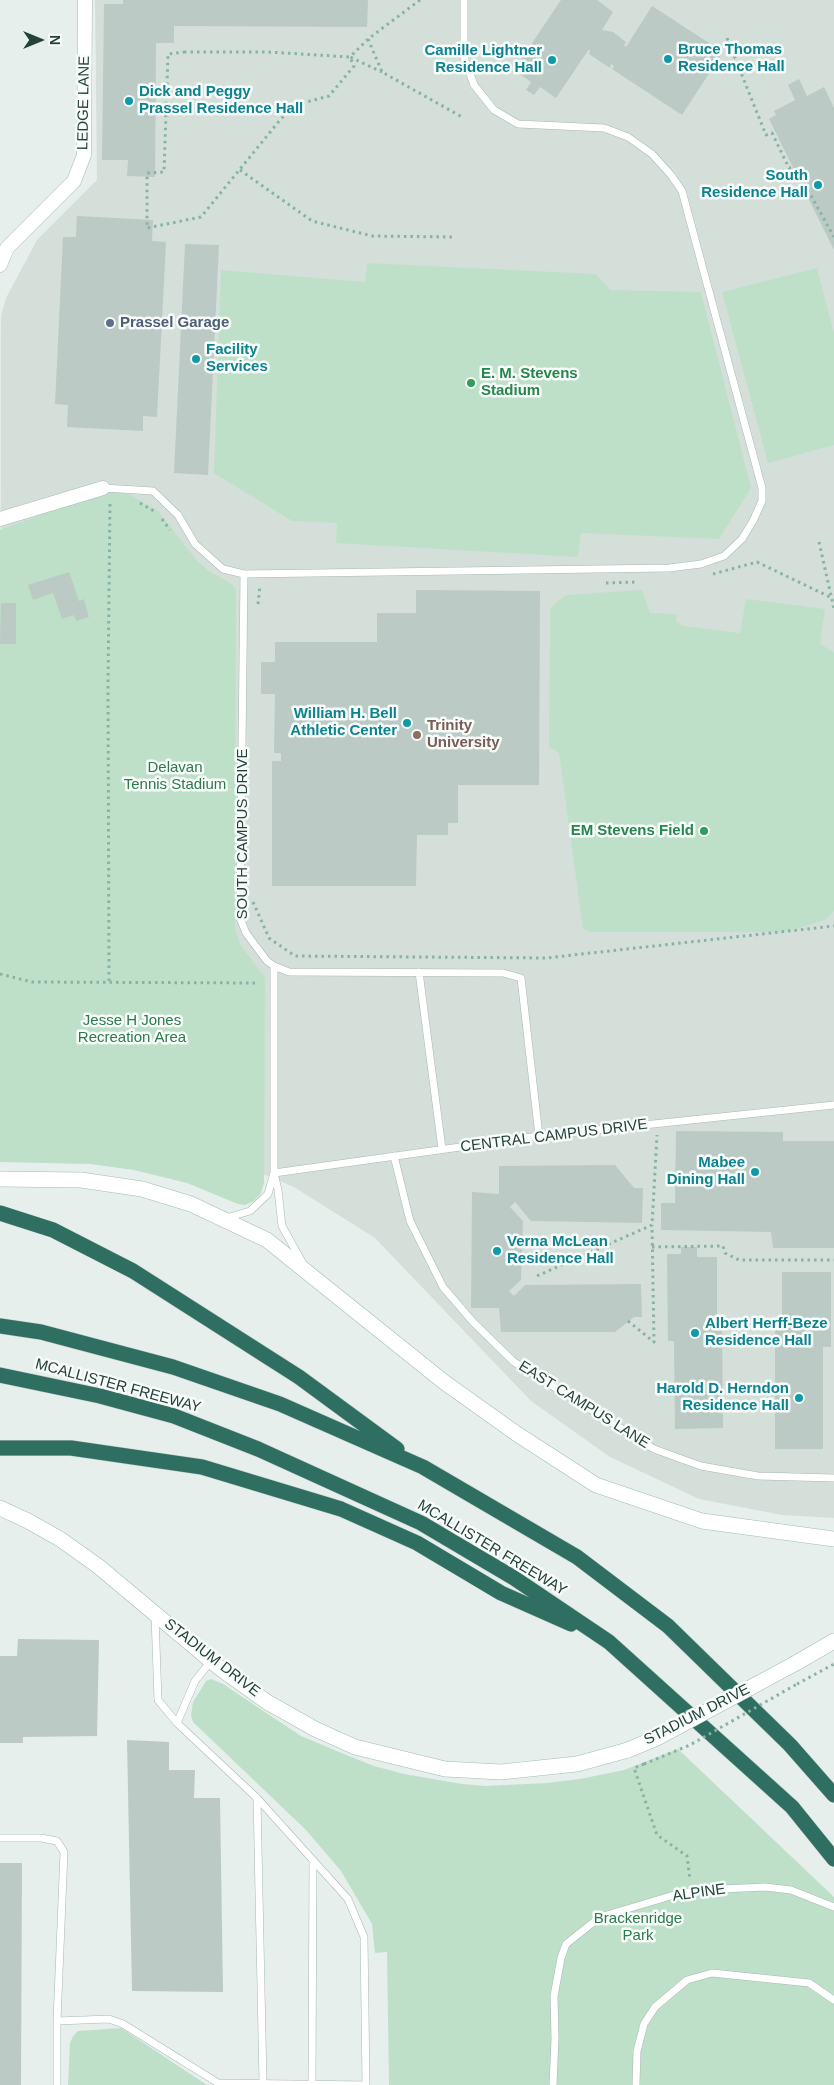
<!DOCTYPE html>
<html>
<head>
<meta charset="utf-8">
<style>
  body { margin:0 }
  #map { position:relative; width:834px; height:2085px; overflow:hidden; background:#e6efeb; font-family:Arial,sans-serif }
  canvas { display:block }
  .north { position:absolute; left:15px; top:15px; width:50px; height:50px; -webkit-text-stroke:4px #f7fbf9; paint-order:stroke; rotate:90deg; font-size:14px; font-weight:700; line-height:20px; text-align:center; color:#24423a }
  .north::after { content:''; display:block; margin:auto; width:18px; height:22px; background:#24423a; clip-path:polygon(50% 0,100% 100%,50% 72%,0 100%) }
</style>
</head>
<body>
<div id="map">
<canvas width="834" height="2085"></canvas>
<div class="north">N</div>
</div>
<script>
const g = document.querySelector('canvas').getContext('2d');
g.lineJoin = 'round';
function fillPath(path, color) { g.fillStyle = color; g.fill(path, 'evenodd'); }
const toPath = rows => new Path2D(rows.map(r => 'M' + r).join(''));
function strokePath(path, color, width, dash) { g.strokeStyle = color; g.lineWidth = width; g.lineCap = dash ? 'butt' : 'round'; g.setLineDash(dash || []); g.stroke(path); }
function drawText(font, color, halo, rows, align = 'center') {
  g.font = font + ' Arial,sans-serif'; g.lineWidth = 5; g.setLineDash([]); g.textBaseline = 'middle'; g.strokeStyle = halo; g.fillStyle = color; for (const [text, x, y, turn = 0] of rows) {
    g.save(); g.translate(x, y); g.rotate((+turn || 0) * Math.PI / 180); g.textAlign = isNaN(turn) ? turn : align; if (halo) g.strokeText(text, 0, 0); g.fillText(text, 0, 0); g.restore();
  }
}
fillPath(toPath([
  [95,0,834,0,834,1518,782,1515,699,1499,610,1457,531,1401,375,1238,294,1187,215,1154,0,1142,1,316,6,298,37,240,97,180]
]), '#d4dfda');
fillPath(toPath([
  [367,263,596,274,610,290,701,292,751,488,719,539,581,533,578,557,336,543,337,523,292,521,214,473,221,270,365,282],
  [817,268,834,333,834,445,768,463,722,292],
  [115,491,131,495,158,511,198,562,209,571,233,585,236,590,235,929,240,944,265,978,265,990,264,1183,261,1193,254,1201,245,1205,238,1204,187,1183,134,1170,90,1164,0,1162,0,530,98,493],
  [642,590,650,613,677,614,676,622,684,626,740,633,746,599,825,609,820,644,834,652,834,911,825,920,786,932,592,932,583,929,559,753,549,747,550,608,566,595],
  [211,1679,223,1684,301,1736,344,1754,374,1766,404,1774,462,1784,486,1786,547,1783,580,1779,624,1770,678,1749,834,1897,834,2085,389,2085,387,1952,375,1953,372,1924,341,1871,306,1830,193,1722,191,1715,193,1702,206,1681],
  [121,2028,207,2085,68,2085,70,2043,73,2036,78,2031]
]), '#bfe0c8');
fillPath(toPath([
  [123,0,368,0,367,27,174,26,174,43,156,43,155,177,127,176,128,160,102,160,104,4,123,4],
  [561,0,597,0,613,12,602,30,613,32,626,42,624,45,626,47,652,6,723,52,682,115,612,69,614,66,611,64,610,68,589,54,590,51,589,49,556,98,540,87,534,95,526,90,531,82,514,70],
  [799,79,807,96,824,87,834,108,834,250,769,119,776,115,774,111,795,100,788,85],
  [77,216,153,220,152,241,166,242,157,417,143,416,143,431,67,427,68,405,55,404,63,237,76,237],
  [185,244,219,245,208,475,174,473],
  [69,572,79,601,84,599,89,617,76,621,74,615,62,619,53,593,33,600,28,585],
  [416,590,540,591,539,785,458,785,458,823,448,823,448,835,417,835,416,886,272,886,272,761,281,761,281,753,274,753,275,694,261,694,261,662,275,662,275,642,377,642,377,613,416,613],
  [1,603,16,603,16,644,0,644],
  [676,1131,783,1132,783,1141,834,1141,834,1248,773,1248,771,1232,661,1230,661,1203,675,1203],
  [615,1165,634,1188,643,1188,642,1223,531,1221,515,1202,510,1207,523,1221,521,1280,509,1291,514,1296,525,1285,641,1284,642,1317,634,1317,615,1332,501,1332,499,1308,471,1308,472,1192,499,1194,499,1166],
  [681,1247,697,1247,697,1257,717,1257,717,1325,722,1325,723,1428,675,1429,674,1341,668,1341,667,1254,681,1254],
  [782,1272,831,1272,831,1347,823,1347,823,1449,775,1449,775,1330,782,1330],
  [18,1639,99,1640,97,1736,23,1737,23,1743,0,1743,0,1656,17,1656],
  [127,1740,169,1742,169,1770,195,1770,194,1798,220,1798,223,1992,132,1991],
  [0,1863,22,1863,21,2085,0,2085]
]), '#bbcac4');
const service = toPath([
  [103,488,153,491,178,515,195,544,223,569,244,574,669,568,701,564,724,556,742,539,753,521,762,501,762,488,682,191,671,175,652,154,628,137,604,128,518,124,494,110,474,85,464,57,464,0],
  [244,574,240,918,246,933,267,961,274,966,289,972,503,973,521,978,539,1136],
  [274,966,274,1173,278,1190,282,1226,302,1262],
  [419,972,442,1149],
  [394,1156,410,1221,443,1287,473,1322,514,1362,654,1449,701,1466,758,1476,834,1478],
  [274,1173,539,1136,834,1105],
  [226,1218,250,1211,268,1194,274,1173],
  [177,1723,195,1681,211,1661],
  [257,1798,263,2083],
  [0,1838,41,1838,57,1841,64,1852,57,2021],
  [312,2084,313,1860],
  [57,2085,57,2021,109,2019,123,2024,218,2083,366,2085,364,1937,348,1899,257,1798,177,1723,158,1700,155,1616],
  [553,2085,555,2039,554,1996,561,1958,566,1944,600,1917,674,1895,700,1890,765,1887,791,1890,834,1907],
  [636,2085,637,2051,644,2024,655,2007,687,1980,712,1973,809,1983,834,2000]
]);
const minor = toPath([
  [0,265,7,248,74,181,84,155,85,0],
  [0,519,103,488]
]);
const secondary = toPath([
  [0,1179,81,1180,142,1189,191,1204,267,1240,444,1382,517,1434,596,1485,702,1521,834,1539],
  [0,1508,28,1521,60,1539,98,1566,221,1669,267,1702,315,1729,355,1747,445,1769,501,1772,577,1764,628,1750],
  [796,1663,834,1641]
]);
const motorway = toPath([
  [0,1213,53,1230,133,1271,299,1377,397,1449],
  [0,1326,41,1332,173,1367,280,1404,423,1467,577,1557,668,1626,790,1745,834,1795],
  [0,1375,100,1396,174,1416,258,1449,421,1523,514,1578,609,1642,792,1807,834,1859],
  [0,1448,71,1448,202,1467,341,1509,417,1543,501,1593,571,1624]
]);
strokePath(service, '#a8b8b2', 8);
strokePath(minor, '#a8b8b2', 15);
strokePath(secondary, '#a4bbb3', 16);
strokePath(motorway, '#c2cac8', 16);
strokePath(toPath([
  [420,0,368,39,382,72,462,117],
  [727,38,766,135,772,133,789,168,795,167,834,237],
  [368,39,350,57,382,72],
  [184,52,268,52,350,57,354,66,329,96,295,105,280,120,201,217,147,228,147,173,164,172,168,54,184,52],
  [240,170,312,221,372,236,454,237],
  [140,503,154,511],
  [162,519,170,530],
  [819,542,834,609],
  [713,574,757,562,830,597],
  [606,583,637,582],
  [258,604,260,585],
  [253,902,269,938,295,956,546,958,834,926],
  [0,974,32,982,259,983],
  [109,981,108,684,110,502],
  [652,1247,723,1246,725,1253,739,1260,834,1260],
  [537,1276,652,1225,657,1135],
  [628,1321,654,1342,652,1225],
  [797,1684,834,1664],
  [644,1764,634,1768,657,1835,687,1856,690,1880]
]), '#86b3a5', 3, [2.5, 4]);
strokePath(service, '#fff', 7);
strokePath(minor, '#fff', 14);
strokePath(secondary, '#fff', 15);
strokePath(motorway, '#2f6f62', 15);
const secondaryBridge = toPath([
  [628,1750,659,1737,796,1663]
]);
strokePath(secondaryBridge, '#a4bbb3', 16, []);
strokePath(toPath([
  [644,1764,690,1745,797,1684]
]), '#86b3a5', 3, [2.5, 4]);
strokePath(secondaryBridge, '#fff', 15);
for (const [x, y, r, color] of [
  [668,59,5,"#0f9aa8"],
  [552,60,5,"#0f9aa8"],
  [129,101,5,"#0f9aa8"],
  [818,185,5,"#0f9aa8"],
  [110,323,5,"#5c6f8a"],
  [196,359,5,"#0f9aa8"],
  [471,383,5,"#2e9e5b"],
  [407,723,5,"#0f9aa8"],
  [417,735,5,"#8d6e63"],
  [704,831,5,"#2e9e5b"],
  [755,1172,5,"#0f9aa8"],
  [497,1251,5,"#0f9aa8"],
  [695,1333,5,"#0f9aa8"],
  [799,1398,5,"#0f9aa8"]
]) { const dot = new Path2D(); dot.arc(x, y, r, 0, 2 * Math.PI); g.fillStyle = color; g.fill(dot); strokePath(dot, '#f7fbf9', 2); }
drawText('bold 15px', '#0d838f', '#f7fbf9', [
  ["Bruce Thomas",678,50],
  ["Residence Hall",678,67],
  ["Camille Lightner",542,51,"right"],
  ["Residence Hall",542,68,"right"],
  ["Dick and Peggy",139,92],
  ["Prassel Residence Hall",139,109],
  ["South",808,176,"right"],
  ["Residence Hall",808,193,"right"],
  ["Facility",206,350],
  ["Services",206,367],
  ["William H. Bell",397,714,"right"],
  ["Athletic Center",397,731,"right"],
  ["Mabee",745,1163,"right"],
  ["Dining Hall",745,1180,"right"],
  ["Verna McLean",507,1242],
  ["Residence Hall",507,1259],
  ["Albert Herff-Beze",705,1324],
  ["Residence Hall",705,1341],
  ["Harold D. Herndon",789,1389,"right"],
  ["Residence Hall",789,1406,"right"]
], 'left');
drawText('15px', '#24423a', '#f7fbf9', [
  ["LEDGE LANE",84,103,-89],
  ["SOUTH CAMPUS DRIVE",243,834,-90],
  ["CENTRAL CAMPUS DRIVE",554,1136,-7],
  ["MCALLISTER FREEWAY",118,1386,15],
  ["EAST CAMPUS LANE",584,1405,32],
  ["MCALLISTER FREEWAY",492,1548,31],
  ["STADIUM DRIVE",212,1658,38],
  ["STADIUM DRIVE",697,1715,-27],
  ["ALPINE",699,1893,-8]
]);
drawText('bold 15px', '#4e5e75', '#f7fbf9', [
  ["Prassel Garage",120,323]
], 'left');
drawText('bold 15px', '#27864d', '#f7fbf9', [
  ["E. M. Stevens",481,374],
  ["Stadium",481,391],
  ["EM Stevens Field",694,831,"right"]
], 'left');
drawText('bold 15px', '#785e54', '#f7fbf9', [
  ["Trinity",427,726],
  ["University",427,743]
], 'left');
drawText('15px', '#2d7a4b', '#f7fbf9', [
  ["Delavan",175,768],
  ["Tennis Stadium",175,785],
  ["Jesse H Jones",132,1021],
  ["Recreation Area",132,1038],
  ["Brackenridge",638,1919],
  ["Park",638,1936]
]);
</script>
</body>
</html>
